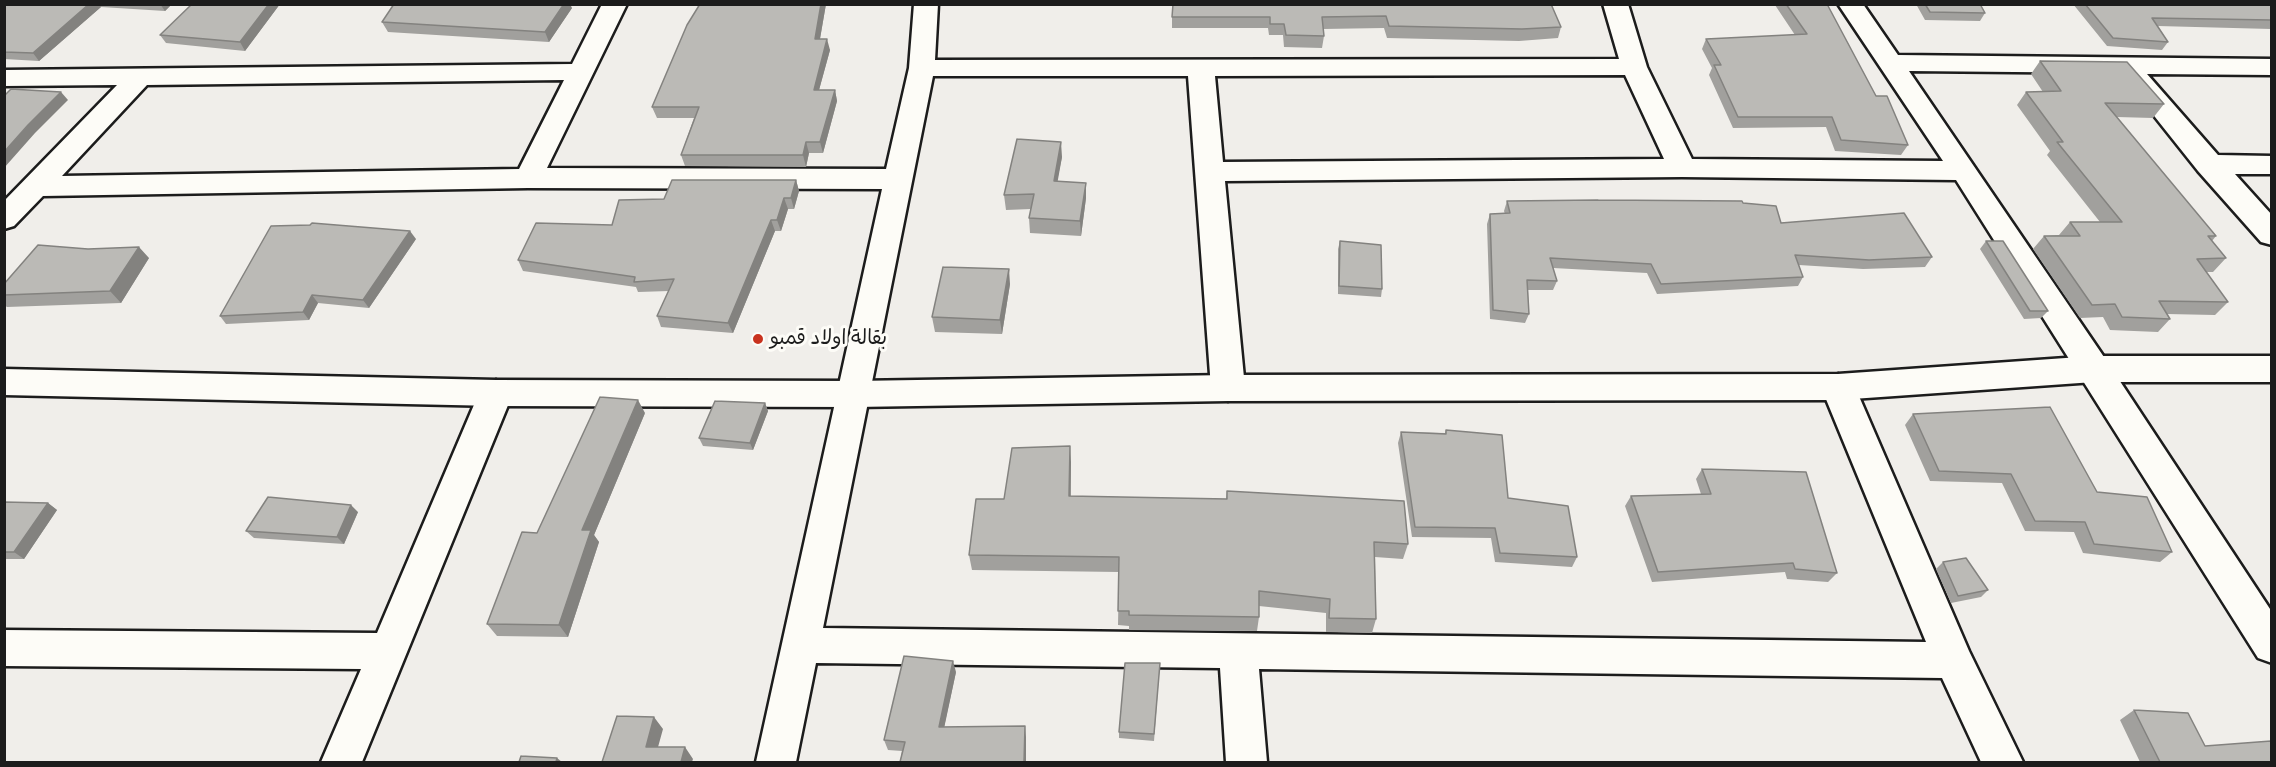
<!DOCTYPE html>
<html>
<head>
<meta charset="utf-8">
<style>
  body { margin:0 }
  #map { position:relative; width:2276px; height:767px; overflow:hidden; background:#f0eeea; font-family:"Patrick Hand",sans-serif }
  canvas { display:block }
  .frame { position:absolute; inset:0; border:6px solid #1c1c1c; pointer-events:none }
</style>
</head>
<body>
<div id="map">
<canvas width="2276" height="767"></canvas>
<div class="frame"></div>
</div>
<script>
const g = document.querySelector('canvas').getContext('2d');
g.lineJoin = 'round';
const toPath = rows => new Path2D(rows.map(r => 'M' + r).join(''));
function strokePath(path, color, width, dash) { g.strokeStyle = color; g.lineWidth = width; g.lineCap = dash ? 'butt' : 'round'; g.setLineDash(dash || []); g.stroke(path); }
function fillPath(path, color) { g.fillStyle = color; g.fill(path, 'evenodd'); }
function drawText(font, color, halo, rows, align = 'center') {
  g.font = font + ' "Patrick Hand","Playpen Sans Arabic",sans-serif'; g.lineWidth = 6; g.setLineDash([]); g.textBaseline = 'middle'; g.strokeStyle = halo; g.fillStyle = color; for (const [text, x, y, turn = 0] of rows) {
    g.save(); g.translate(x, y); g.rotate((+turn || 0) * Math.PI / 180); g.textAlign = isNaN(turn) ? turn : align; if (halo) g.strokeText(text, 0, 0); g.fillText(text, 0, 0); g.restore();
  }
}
const minor = toPath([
  [602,4,627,4,547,168,886,169,909,68,914,4,938,4,935,60,1619,59,1603,4,1628,4,1647,67,1692,159,1943,161,1838,4,1863,4,1898,55,2272,59,2272,75,2147,74,2218,155,2272,156,2272,174,2235,174,2272,215,2272,245,2261,242,2198,171,2120,73,1909,71,2106,360,2272,612,2272,663,2258,658,1956,180,1682,177,1225,181,1245,388,1240,397,1228,401,1216,397,1211,388,1188,76,933,76,823,628,1926,642,1821,387,1826,378,1838,374,1850,378,1855,387,1969,651,2023,762,1981,762,1942,678,1259,669,1267,762,1226,762,1220,668,816,663,796,762,756,762,882,189,528,188,43,196,14,226,4,229,4,201,117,85,4,86,4,70,572,64,602,4],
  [1625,75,1664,159,1223,162,1215,76,1625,75],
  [564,80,519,169,62,176,147,85,564,80],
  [496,380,508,384,513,393,362,762,321,762,361,669,4,666,4,630,377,633,479,393,484,384,496,380]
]);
const tertiary = toPath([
  [2094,356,2272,356,2272,382,2094,382,1838,400,1228,401,855,407,496,406,4,395,4,369,496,380,855,381,1228,375,1838,374,2094,356]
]);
strokePath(minor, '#1c1c1c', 5);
strokePath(tertiary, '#1c1c1c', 5);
fillPath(minor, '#fdfcf7');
fillPath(tertiary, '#fdfcf7');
fillPath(toPath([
  [4,4,172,4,165,11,101,7,39,61,4,59],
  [280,4,245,51,166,43,160,35],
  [700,4,826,4,820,39,830,50,819,90,835,90,837,101,823,153,809,153,806,167,685,166,681,155,694,118,657,118,652,107],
  [1551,4,1561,27,1558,38,1519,41,1387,38,1384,28,1323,29,1324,36,1322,48,1284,47,1283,35,1269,35,1268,28,1172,28,1172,17],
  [1776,4,1827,4,1876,96,1908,145,1901,155,1835,151,1826,127,1733,128,1709,75,1712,68,1702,49,1706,39,1795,35,1775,5],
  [1916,4,1980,4,1985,13,1980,21,1925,20],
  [2073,4,2270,4,2271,6,2271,29,2158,26,2168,42,2162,50,2107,46],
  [572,8,549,42,388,32,382,22],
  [2040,61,2164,104,2153,118,2117,117,2216,236,2212,241,2226,258,2213,272,2206,272,2228,302,2215,315,2167,314,2170,319,2158,332,2110,330,2103,317,2080,318,2033,249,2044,236,2059,235,2070,222,2100,222,2047,155,2050,151,2017,105,2026,92,2043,92,2031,74],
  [1062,157,1057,181,1086,183,1086,198,1081,236,1030,233,1029,218,1031,209,1006,210,1004,195],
  [796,180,799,191,794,209,788,209,781,231,775,231,733,333,661,327,657,316,669,291,638,292,636,287,523,271,518,260,612,225,664,199],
  [1507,201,1743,203,1781,223,1932,257,1925,267,1863,269,1799,265,1803,277,1798,286,1657,294,1647,273,1553,268,1557,281,1553,290,1528,290,1529,314,1525,323,1490,319,1487,224,1490,214,1505,214,1504,211],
  [416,239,369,308,318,303,309,320,226,324,220,316],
  [1340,241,1382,289,1381,297,1338,294,1338,249],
  [1986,241,2048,311,2041,318,2024,319,1980,249],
  [149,258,121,303,7,307,4,305,4,284],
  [1010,284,1002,334,935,332,932,317],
  [765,403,768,411,753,450,703,446,699,438],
  [645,413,594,535,599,542,568,637,497,636,487,624,537,533],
  [1913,414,2097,492,2172,552,2160,562,2083,553,2074,532,2025,531,2002,483,1930,481,1905,425],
  [1446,430,1508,498,1577,557,1572,567,1495,562,1491,538,1412,537,1398,443,1401,432,1445,433],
  [1071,462,1071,496,1226,499,1227,491,1408,544,1403,559,1375,557,1376,619,1372,633,1326,632,1326,613,1259,606,1259,617,1257,631,1129,630,1129,626,1118,625,1119,572,972,570,969,555,1004,499],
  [1702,469,1837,573,1828,582,1787,579,1785,572,1652,582,1625,506,1631,496,1701,494,1696,479],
  [4,502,48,503,57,510,24,559,4,559],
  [358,512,344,544,254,538,246,531],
  [1943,562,1988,590,1981,597,1951,603,1936,569],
  [1160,663,1154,741,1119,738,1119,732],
  [956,672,944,727,1026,737,1026,762,900,762,902,751,888,750,884,740],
  [2134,710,2205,746,2271,762,2140,762,2120,720]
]), '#a1a09d');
fillPath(toPath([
  [89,4,99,4,101,7,39,61,33,53],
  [160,4,172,4,165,11],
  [269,4,280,4,245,51,240,42],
  [564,4,570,4,572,8,549,42,545,32],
  [821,4,826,4,818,50,815,39],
  [827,39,830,50,816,101,814,90],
  [835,90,837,101,823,153,820,142],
  [61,92,68,100,35,133,4,168,4,152,28,125],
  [806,142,809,153,806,167,803,155],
  [1061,142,1062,157,1055,196,1054,181],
  [796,180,799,191,794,209,791,198],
  [1086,183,1086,198,1081,236,1080,221],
  [784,198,788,209,781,231,777,220],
  [771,220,775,231,733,333,728,323],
  [410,231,416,239,369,308,363,300],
  [139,247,149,258,121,303,110,291],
  [1009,269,1010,284,1002,334,1000,320],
  [312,295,318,303,309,320,303,312],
  [638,400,645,413,594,535,599,542,568,637,559,625,582,530],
  [765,403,768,411,753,450,750,443],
  [1070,446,1071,462,1070,511,1069,496],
  [48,503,57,510,24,559,14,552],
  [351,505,358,512,344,544,337,537],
  [953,661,956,672,942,738,939,727],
  [654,717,663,729,655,758,646,747],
  [1025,726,1026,737,1026,762,1024,762],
  [685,747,693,759,692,762,681,762],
  [557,758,562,762,556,762]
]), '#83827f');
const building = toPath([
  [4,4,89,4,33,53,4,52,4,4],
  [192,4,269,4,240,42,160,35,192,4],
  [394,4,564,4,545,32,382,22,394,4],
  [700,4,821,4,815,39,827,39,814,90,835,90,820,142,806,142,803,155,681,155,699,107,652,107,687,25,700,4],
  [1173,4,1551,4,1561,27,1522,29,1389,26,1386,16,1322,17,1324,36,1286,35,1284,24,1270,24,1270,17,1172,17,1173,4],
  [1786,4,1827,4,1876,96,1887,96,1908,145,1841,140,1832,117,1738,117,1714,65,1721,65,1706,39,1807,34,1786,4],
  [1925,4,1980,4,1985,13,1930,12,1925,4],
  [2085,4,2270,4,2271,6,2271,20,2152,18,2168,42,2113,38,2085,4],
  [2040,61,2127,62,2164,104,2105,103,2216,236,2208,236,2226,258,2197,259,2228,302,2159,301,2170,319,2122,317,2115,304,2092,305,2044,236,2080,236,2070,222,2122,222,2057,142,2063,142,2026,92,2061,91,2040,61],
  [11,89,61,92,28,125,4,152,4,96,11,89],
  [1017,139,1061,142,1054,181,1086,183,1080,221,1029,218,1034,194,1004,195,1017,139],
  [672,180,796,180,791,198,784,198,777,220,771,220,728,323,657,316,674,279,634,282,635,277,518,260,536,223,612,225,619,200,664,199,672,180],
  [1598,200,1742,201,1743,203,1776,206,1781,223,1904,213,1932,257,1869,260,1795,255,1803,277,1661,284,1651,264,1550,258,1557,281,1527,280,1529,314,1493,310,1490,214,1510,213,1507,201,1598,200],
  [312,223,410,231,363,300,312,295,303,312,220,316,271,226,310,225,312,223],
  [1340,241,1381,245,1382,289,1339,286,1340,241],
  [1986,241,2003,241,2048,311,2030,311,1986,241],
  [38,245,88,249,139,247,110,291,4,295,4,284,38,245],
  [943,267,1009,269,1000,320,932,317,943,267],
  [600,397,638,400,582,530,591,530,559,625,487,624,522,532,537,533,600,397],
  [715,401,765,403,750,443,699,438,715,401],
  [2050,407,2097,492,2147,497,2172,552,2094,544,2085,522,2035,521,2011,474,1939,471,1913,414,2050,407],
  [1446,430,1502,435,1508,498,1568,506,1577,557,1500,553,1495,528,1415,527,1401,432,1446,434,1446,430],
  [1070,446,1069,496,1227,499,1227,491,1404,501,1408,544,1374,542,1376,619,1329,618,1330,599,1259,591,1259,617,1129,615,1129,611,1118,611,1119,557,969,555,976,499,1004,499,1012,448,1070,446],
  [1702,469,1806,472,1837,573,1795,569,1793,563,1658,572,1631,496,1711,494,1702,469],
  [268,497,351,505,337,537,246,531,268,497],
  [4,502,48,503,14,552,4,552,4,502],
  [1966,558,1988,590,1958,596,1943,562,1966,558],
  [904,656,953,661,939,727,1025,726,1024,762,900,762,905,742,884,740,904,656],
  [1125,663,1160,663,1154,734,1119,732,1125,663],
  [2134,710,2188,713,2205,746,2271,741,2271,762,2160,762,2134,710],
  [617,716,654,717,646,747,685,747,681,762,602,762,617,716],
  [521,756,557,758,556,762,519,762,521,756]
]);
fillPath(building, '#bbbab6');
strokePath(building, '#83827f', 1.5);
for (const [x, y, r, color] of [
  [758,339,6,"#c8321e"]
]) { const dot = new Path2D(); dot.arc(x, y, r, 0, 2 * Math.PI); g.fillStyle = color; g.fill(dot); strokePath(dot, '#fdfcf7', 2); }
drawText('20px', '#1c1c1c', '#fdfcf7', [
  ["بقالة اولاد قمبو",770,339]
], 'left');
</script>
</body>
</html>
